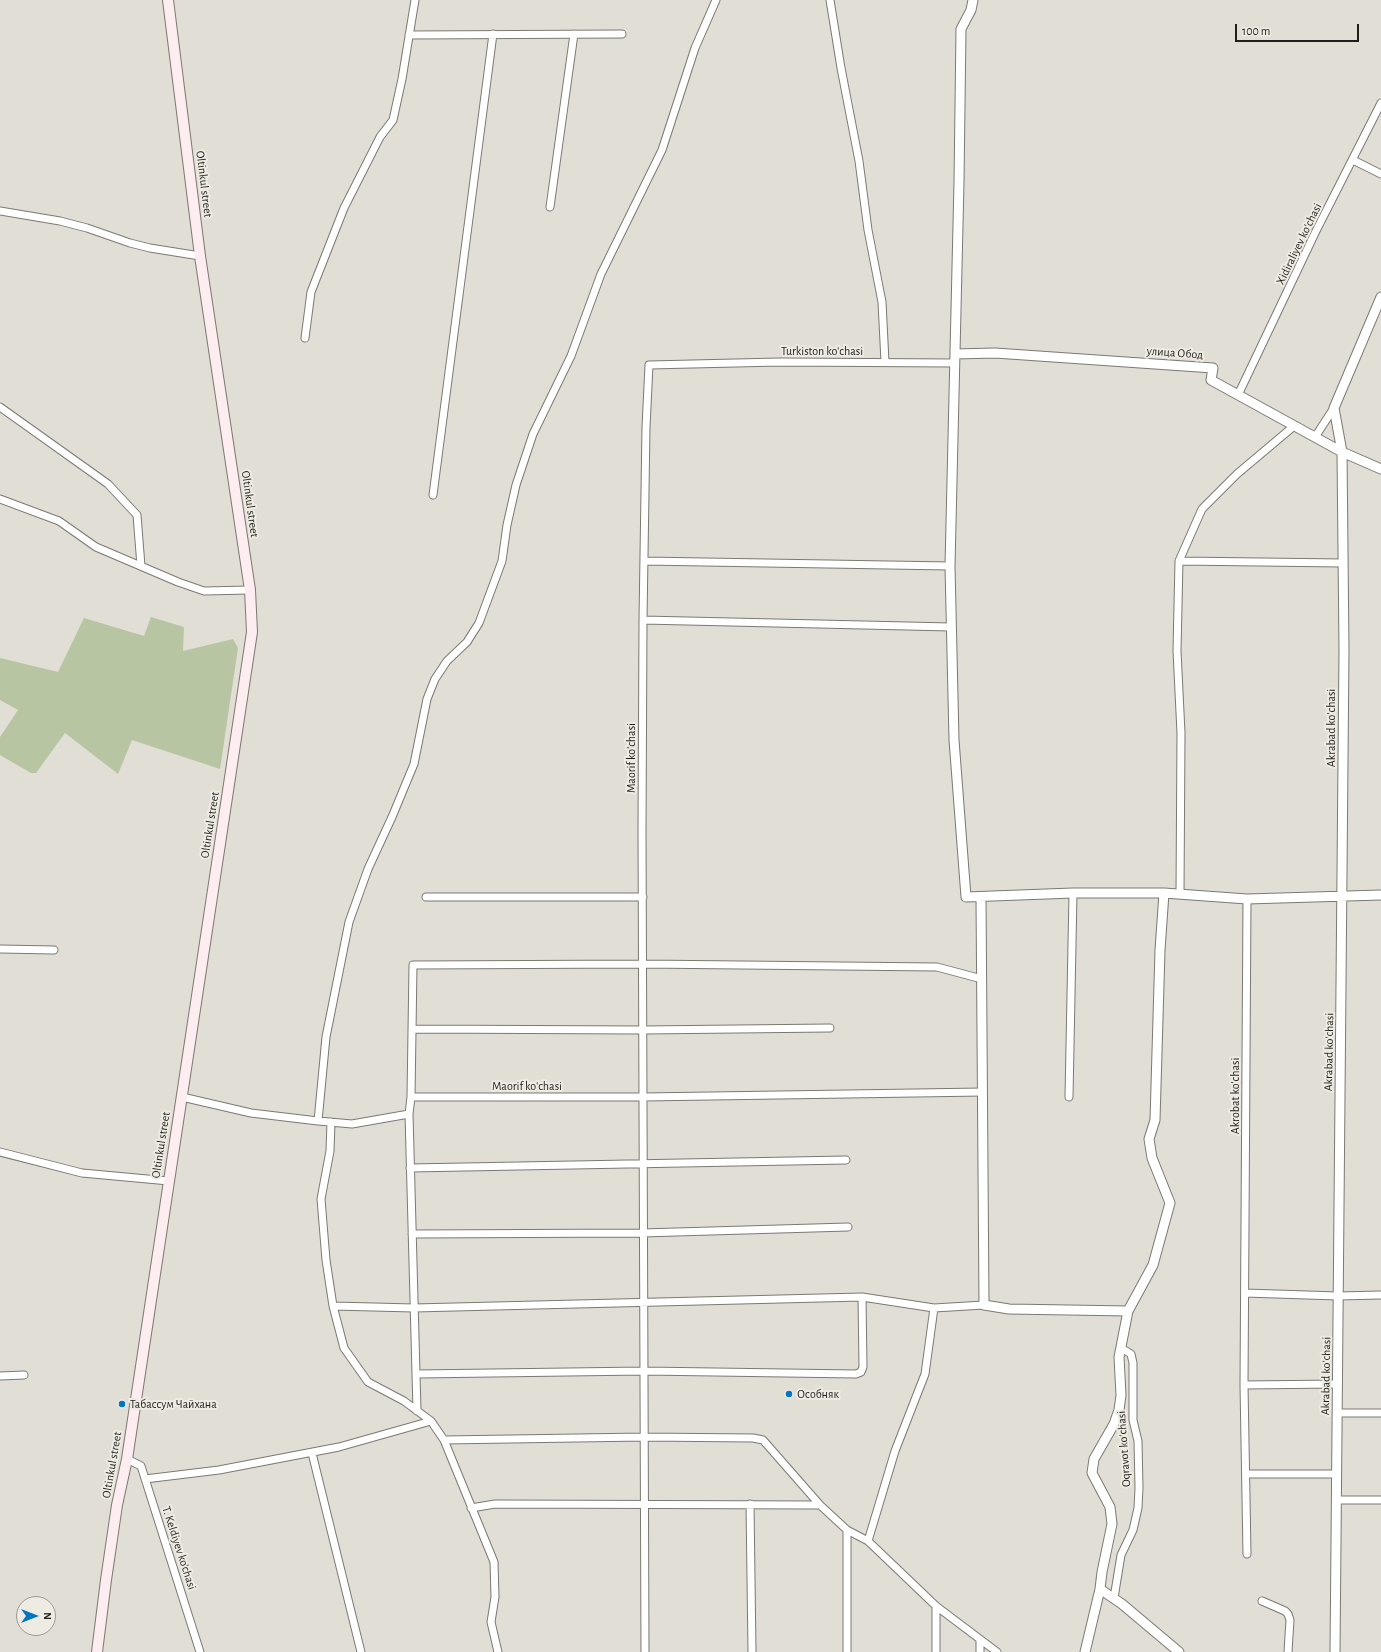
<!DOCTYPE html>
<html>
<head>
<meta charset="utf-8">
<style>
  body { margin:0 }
  #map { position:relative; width:1381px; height:1652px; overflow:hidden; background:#e1ded6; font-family:"Alegreya Sans",sans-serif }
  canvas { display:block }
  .north { position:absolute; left:16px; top:1596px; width:40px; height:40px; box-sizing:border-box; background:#eeebe3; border:1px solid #9b9993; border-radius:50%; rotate:90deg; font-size:11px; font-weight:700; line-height:16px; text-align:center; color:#1f1e1b }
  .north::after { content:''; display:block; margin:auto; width:14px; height:18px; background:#0076c0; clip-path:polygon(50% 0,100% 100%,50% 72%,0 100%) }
  .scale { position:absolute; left:1235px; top:24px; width:124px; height:18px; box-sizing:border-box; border:2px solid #1f1e1b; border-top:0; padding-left:5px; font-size:12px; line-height:14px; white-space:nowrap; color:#1f1e1b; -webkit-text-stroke:3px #eeebe3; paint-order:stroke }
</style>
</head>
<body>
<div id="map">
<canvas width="1381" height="1652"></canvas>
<div class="north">N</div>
<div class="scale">100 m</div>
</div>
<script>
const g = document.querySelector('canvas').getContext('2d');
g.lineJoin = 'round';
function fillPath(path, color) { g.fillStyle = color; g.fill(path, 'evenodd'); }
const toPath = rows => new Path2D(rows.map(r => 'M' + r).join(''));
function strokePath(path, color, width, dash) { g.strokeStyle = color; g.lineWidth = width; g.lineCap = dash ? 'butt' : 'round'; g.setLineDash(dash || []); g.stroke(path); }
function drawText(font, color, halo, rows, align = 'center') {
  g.font = font + ' "Alegreya Sans",sans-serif'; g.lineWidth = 4; g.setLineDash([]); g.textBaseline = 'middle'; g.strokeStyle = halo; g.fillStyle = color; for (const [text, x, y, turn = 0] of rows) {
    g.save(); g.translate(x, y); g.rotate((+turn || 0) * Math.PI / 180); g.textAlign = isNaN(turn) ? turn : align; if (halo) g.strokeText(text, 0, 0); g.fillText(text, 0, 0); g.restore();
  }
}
fillPath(toPath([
  [151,617,184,627,183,651,233,639,238,648,220,769,132,740,118,774,65,733,36,773,31,773,0,755,0,737,18,710,0,700,0,658,58,672,84,618,144,636]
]), '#b8c5a3');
const minor = toPath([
  [830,0,841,68,859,161,868,230,882,302,885,362],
  [409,35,622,34],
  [1353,160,1381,174],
  [550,207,574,34],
  [0,211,60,221,87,228,130,243,150,248,200,256],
  [305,338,311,292,344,208,380,137,393,120,402,79,415,0],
  [1238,395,1315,233,1381,103],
  [0,407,108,484,137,515,141,566],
  [1315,437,1334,408],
  [433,495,493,34],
  [0,499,59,521,96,547,178,582,204,591,250,590],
  [644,561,950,566],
  [1179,561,1343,563],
  [643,620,951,627],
  [1180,894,1181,733,1177,651,1179,561,1202,509,1237,474,1294,426],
  [426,897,643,897],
  [1247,899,1244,1385,1247,1554],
  [0,949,54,950],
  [412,1029,643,1030,830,1028],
  [182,1097,251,1113,318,1121,352,1124,409,1114],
  [411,1097,643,1097,983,1092],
  [1069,1097,1073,893],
  [318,1121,326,1037,349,922,368,869,392,817,414,764,427,699,435,679,447,661,467,642,479,623,502,561,507,525,516,485,533,434,571,356,601,274,662,150,695,48,716,0],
  [331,1122,330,1151,321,1199,326,1260,333,1306,344,1348,368,1382,404,1401,431,1421,444,1440,494,1562,495,1597,491,1622,498,1652],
  [0,1152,82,1173,169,1181],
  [410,1168,846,1160],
  [412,1234,642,1233,848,1227],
  [1245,1293,1338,1296,1381,1295],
  [333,1306,414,1308,862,1297,934,1308,984,1305],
  [417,1374,644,1371,856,1374,861,1372,863,1367,862,1297],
  [0,1376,24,1375],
  [1244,1385,1338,1384],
  [417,1411,409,1114,411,1097,413,965,643,964,937,967,982,979],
  [1337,1413,1381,1413],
  [444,1440,644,1437,753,1438,763,1440,820,1505],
  [312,1453,361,1652],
  [127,1459,141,1466,200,1652],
  [1246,1474,1337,1474],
  [145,1479,219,1470,339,1447,431,1421],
  [1337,1500,1381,1500],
  [750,1504,752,1652],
  [471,1508,495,1504,820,1505,847,1530,868,1541,936,1606,997,1652],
  [847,1530,847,1652],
  [868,1541,895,1451,925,1374,934,1308],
  [1114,1598,1121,1555,1133,1530,1138,1508,1139,1488,1138,1441,1133,1420,1133,1363,1131,1354,1121,1348],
  [1262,1601,1285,1611,1288,1614,1290,1620,1288,1652],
  [645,1652,642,831,643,620,646,427,649,365,779,362,955,363],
  [936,1652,936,1606],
  [980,1652,980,1640]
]);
const tertiary = toPath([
  [973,0,971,10,961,29,959,182,950,566,954,740,966,897,1073,893,1164,893,1247,899,1381,895],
  [955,354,995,353,1213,368,1211,380,1342,452,1381,469],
  [981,897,984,1305,1009,1309,1128,1311],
  [1100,1589,1122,1604,1179,1652],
  [1085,1652,1100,1589,1102,1572,1112,1524,1110,1507,1092,1473,1094,1459,1114,1424,1119,1410,1121,1395,1119,1357,1128,1311,1153,1265,1170,1203,1152,1158,1149,1139,1155,1120,1160,950,1164,893],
  [1335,1652,1344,650,1342,452,1334,408,1381,297]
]);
const secondary = toPath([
  [97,1652,106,1580,117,1505,127,1459,252,632,250,590,200,256,168,0]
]);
strokePath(minor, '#7c7972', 9);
strokePath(tertiary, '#7c7972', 11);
strokePath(secondary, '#7c7972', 12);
strokePath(minor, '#fff', 7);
strokePath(tertiary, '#fff', 9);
strokePath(secondary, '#fdecf0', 10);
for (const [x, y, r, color] of [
  [789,1394,4,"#0076c0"],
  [122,1404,4,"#0076c0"]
]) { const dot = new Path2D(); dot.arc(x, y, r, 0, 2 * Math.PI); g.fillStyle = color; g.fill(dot); strokePath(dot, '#eeebe3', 1.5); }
drawText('12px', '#1f1e1b', '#eeebe3', [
  ["Oltinkul street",204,184,83],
  ["Xidiraliyev koʻchasi",1299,244,-64],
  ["Turkiston koʻchasi",822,351],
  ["улица Обод",1175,353,4],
  ["Oltinkul street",250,504,82],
  ["Akrabad koʻchasi",1331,728,-90],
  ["Maorif koʻchasi",631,758,-90],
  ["Oltinkul street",210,825,-81],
  ["Akrabad koʻchasi",1329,1052,-89],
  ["Maorif koʻchasi",527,1086],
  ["Akrobat koʻchasi",1235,1096,-90],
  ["Oltinkul street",161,1145,-81],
  ["Akrabad koʻchasi",1326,1376,-89],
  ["Oqravot koʻchasi",1124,1449,-94],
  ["Oltinkul street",112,1465,-80],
  ["T. Keldiyev ko'chasi",179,1548,72]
]);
drawText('12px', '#1f1e1b', '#eeebe3', [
  ["Особняк",797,1394],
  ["Табассум Чайхана",130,1404]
], 'left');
</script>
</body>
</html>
